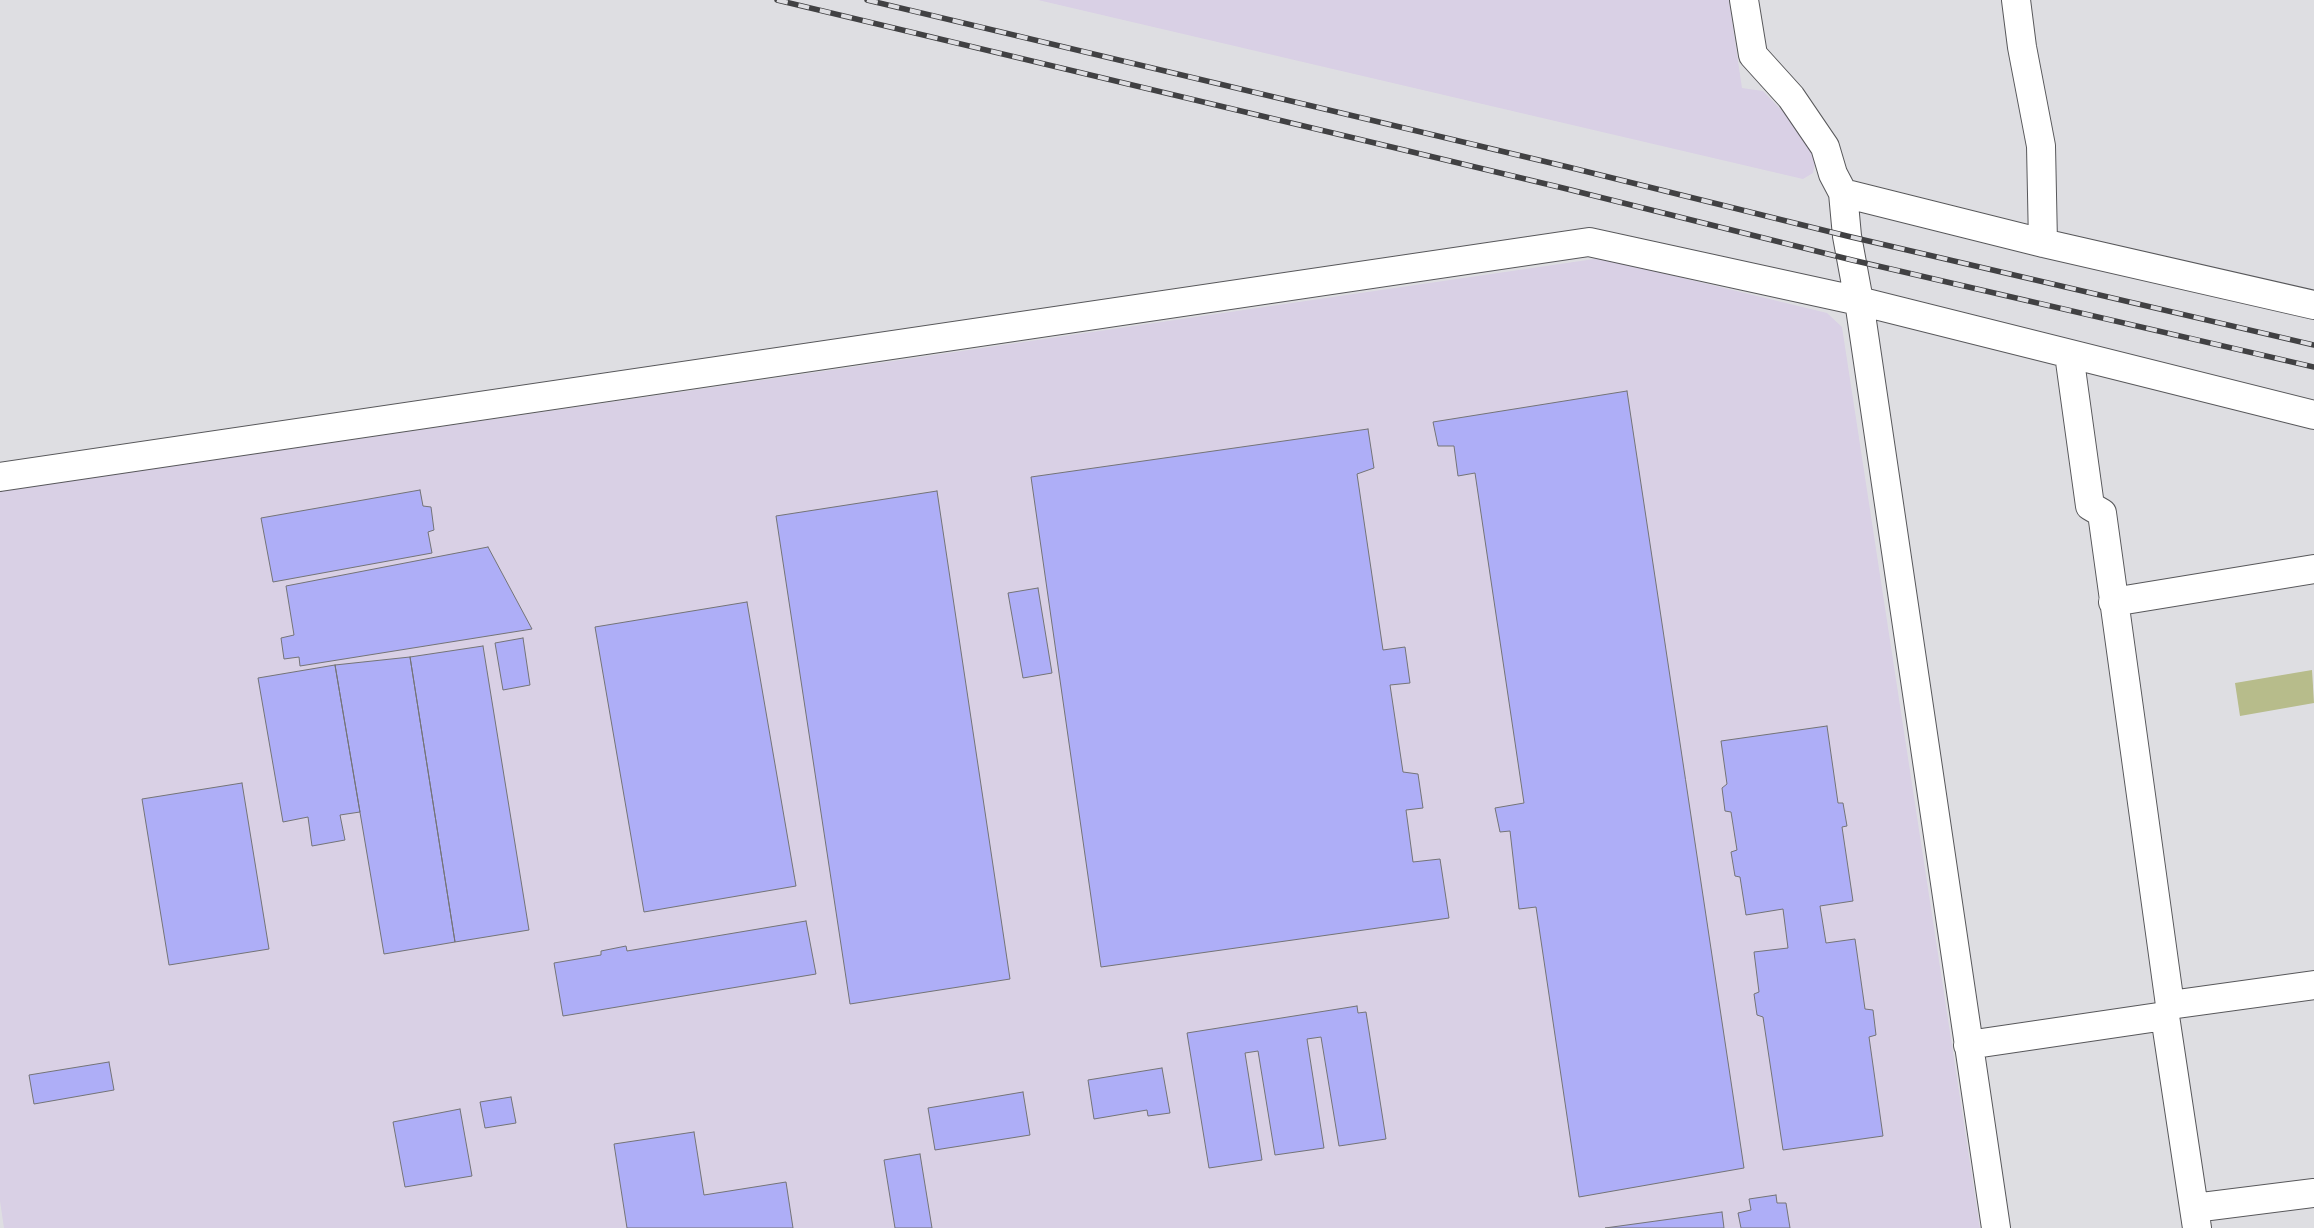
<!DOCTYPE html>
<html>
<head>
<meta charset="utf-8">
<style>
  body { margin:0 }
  canvas { display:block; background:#dedee2 }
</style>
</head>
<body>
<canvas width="2314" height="1228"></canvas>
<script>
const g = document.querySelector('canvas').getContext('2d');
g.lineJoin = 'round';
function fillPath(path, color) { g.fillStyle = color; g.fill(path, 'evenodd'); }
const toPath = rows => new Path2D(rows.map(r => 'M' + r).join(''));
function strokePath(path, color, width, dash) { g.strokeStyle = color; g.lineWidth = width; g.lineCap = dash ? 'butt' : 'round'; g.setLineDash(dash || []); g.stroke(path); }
fillPath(toPath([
  [1038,0,1729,0,1742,88,1763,91,1785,114,1816,158,1813,173,1803,179],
  [1601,258,1827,313,1842,327,1980,1228,4,1228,0,1201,0,491]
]), '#d9d0e5');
fillPath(toPath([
  [2312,670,2314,703,2240,716,2235,683]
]), '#b7bc8b');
const building = toPath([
  [1627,391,1744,1168,1579,1197,1536,907,1519,909,1510,831,1500,832,1495,808,1524,803,1475,473,1458,476,1454,446,1438,446,1433,422,1627,391],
  [1368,429,1374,468,1357,474,1383,650,1405,647,1410,683,1390,685,1403,772,1418,774,1423,808,1406,810,1413,862,1440,859,1449,918,1101,967,1031,477,1368,429],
  [420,490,423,506,431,507,434,530,428,532,432,553,273,582,261,518,420,490],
  [937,491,1010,979,850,1004,776,516,937,491],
  [488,547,532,629,300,666,299,657,284,659,281,638,294,635,286,586,488,547],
  [1038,588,1052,673,1023,678,1008,593,1038,588],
  [747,602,796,886,644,912,595,627,747,602],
  [523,638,530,685,503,690,495,643,523,638],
  [483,646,529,930,455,942,410,657,483,646],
  [410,657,455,942,384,954,335,665,410,657],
  [335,665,360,812,340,815,345,840,312,846,308,817,283,822,258,678,335,665],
  [1827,726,1838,803,1843,803,1847,826,1842,827,1853,901,1820,906,1826,943,1855,939,1865,1009,1873,1010,1876,1035,1869,1037,1883,1136,1783,1150,1763,1017,1757,1015,1754,994,1759,992,1754,952,1788,948,1783,909,1746,915,1740,877,1735,876,1731,852,1737,850,1731,812,1725,811,1722,788,1727,784,1721,741,1827,726],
  [242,783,269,949,169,965,142,799,242,783],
  [806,921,816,974,563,1016,554,963,601,955,601,951,626,946,627,951,806,921],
  [1357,1006,1358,1013,1366,1012,1386,1139,1339,1146,1321,1037,1307,1039,1324,1148,1275,1155,1258,1051,1245,1053,1262,1160,1209,1168,1187,1033,1357,1006],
  [109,1062,114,1090,34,1104,29,1075,109,1062],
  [1162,1068,1170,1113,1148,1116,1147,1110,1094,1119,1088,1080,1162,1068],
  [1023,1092,1030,1135,935,1150,928,1108,1023,1092],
  [511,1097,516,1123,485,1128,480,1102,511,1097],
  [460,1109,472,1176,405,1187,393,1122,460,1109],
  [694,1132,704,1195,786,1182,793,1228,627,1228,614,1144,694,1132],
  [920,1154,932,1228,895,1228,884,1160,920,1154],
  [1776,1195,1777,1203,1786,1203,1790,1228,1741,1228,1738,1213,1751,1210,1749,1199,1776,1195],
  [1722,1212,1724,1228,1605,1228,1722,1212]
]);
fillPath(building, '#aeaef7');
strokePath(building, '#747477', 1);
const minor = toPath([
  [1744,0,1753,55,1791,97,1825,147,1833,174,1843,193,1847,236,1859,301,1996,1228],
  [2016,0,2022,47,2041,146,2043,243],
  [1843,193,2043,243,2314,305],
  [2069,354,2090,506,2102,513,2170,1005,2165,1016,2197,1228],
  [0,477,1589,242,1859,301,2314,415],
  [2113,602,2314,569],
  [2170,1005,2314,985],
  [1968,1045,2165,1016],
  [2194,1208,2314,1193]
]);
strokePath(minor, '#58585b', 30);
strokePath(minor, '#fff', 28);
const rail = toPath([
  [777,0,1563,188,1852,260,2314,367],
  [867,0,1568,167,1847,236,2314,345]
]);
strokePath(rail, '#414143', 5.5);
strokePath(rail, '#dedee2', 4, [11]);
</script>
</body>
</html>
